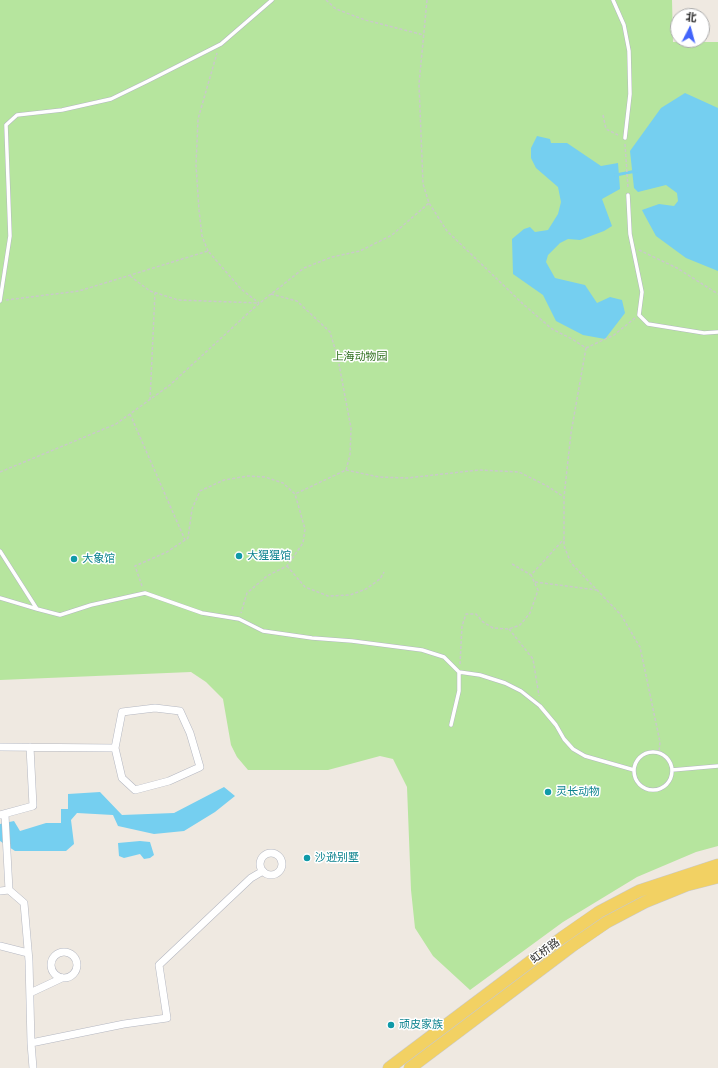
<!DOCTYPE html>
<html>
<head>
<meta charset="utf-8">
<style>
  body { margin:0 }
  #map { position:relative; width:718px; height:1068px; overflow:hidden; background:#efe9e1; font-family:Mulish,"Noto Sans SC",sans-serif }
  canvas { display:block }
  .north { position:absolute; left:670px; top:8px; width:40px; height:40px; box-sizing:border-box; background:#fff; border:1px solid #ababab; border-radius:50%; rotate:6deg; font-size:11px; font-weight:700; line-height:16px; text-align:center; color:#2e2e2e }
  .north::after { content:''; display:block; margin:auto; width:14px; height:18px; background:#4264fb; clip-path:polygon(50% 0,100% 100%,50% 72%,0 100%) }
</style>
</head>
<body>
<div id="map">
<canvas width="718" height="1068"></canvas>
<div class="north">北</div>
</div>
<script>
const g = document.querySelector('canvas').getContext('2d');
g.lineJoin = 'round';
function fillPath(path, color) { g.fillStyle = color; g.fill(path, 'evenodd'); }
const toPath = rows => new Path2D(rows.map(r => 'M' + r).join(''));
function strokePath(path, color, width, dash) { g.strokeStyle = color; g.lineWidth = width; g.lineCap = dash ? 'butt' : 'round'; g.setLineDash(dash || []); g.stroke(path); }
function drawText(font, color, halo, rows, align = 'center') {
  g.font = font + ' Mulish,"Noto Sans SC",sans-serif'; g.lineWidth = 3; g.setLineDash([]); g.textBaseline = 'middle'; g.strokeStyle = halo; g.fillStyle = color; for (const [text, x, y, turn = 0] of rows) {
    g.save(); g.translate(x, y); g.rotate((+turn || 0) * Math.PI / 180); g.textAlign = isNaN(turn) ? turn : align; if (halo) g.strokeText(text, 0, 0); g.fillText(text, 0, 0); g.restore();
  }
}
fillPath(toPath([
  [0,0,672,0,673,42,718,42,718,846,696,852,637,877,563,922,470,990,433,956,415,928,411,890,407,787,393,759,380,756,328,770,248,770,237,757,231,745,223,699,206,682,191,672,0,680]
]), '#b6e59e');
fillPath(toPath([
  [685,93,718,108,718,271,686,258,656,236,644,214,642,210,659,204,674,206,678,201,677,193,666,185,638,192,634,188,630,151,661,108],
  [537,136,550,139,551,143,567,143,601,166,618,163,620,189,602,199,612,226,604,231,580,240,568,239,560,243,548,255,546,262,555,278,585,285,597,303,610,297,622,300,625,313,605,339,583,335,556,321,543,295,513,274,512,239,524,229,530,227,535,232,548,230,558,214,561,202,558,187,536,168,531,158,531,148],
  [224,787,235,796,215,812,184,831,154,834,118,826,113,815,77,813,71,820,74,844,66,851,15,851,0,841,0,824,14,821,20,831,46,823,61,823,61,809,68,809,68,794,100,792,122,815,174,813],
  [140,841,150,842,154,855,150,858,144,859,140,854,124,858,119,856,118,843]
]), '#75cff0');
strokePath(toPath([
  [616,175,636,171]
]), '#75cff0', 3);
const service = toPath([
  [613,0,624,25,629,51,630,94,625,138],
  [628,195,630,234,642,292,639,315,648,324,704,333,718,332],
  [0,301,10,236,6,125,17,115,62,110,111,99,148,81,221,44,272,0],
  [0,551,37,609,60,615,91,605,145,593,202,613,239,619,263,631,312,638,352,641,422,650,444,657,459,672,459,691,451,725],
  [0,598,37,609],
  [459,672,480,675,505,683,521,691,540,706,556,725,564,739,573,749,585,756,634,770],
  '634 771a19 19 0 1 1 38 0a19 19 0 1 1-38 0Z',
  [672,770,718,766]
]);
const minor = toPath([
  [155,708,180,711,190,733,200,767,169,781,135,790,122,778,115,748,122,712,155,708],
  [0,747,115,748],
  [0,815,33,806,30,747],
  [5,815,9,890,24,903,29,961,31,1043],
  '260 864a11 11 0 1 1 22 0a11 11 0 1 1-22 0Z',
  [0,891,9,890],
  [0,946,28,953],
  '51 965a13 13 0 1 1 26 0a13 13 0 1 1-26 0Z',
  [30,993,62,978],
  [33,1068,31,1043,124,1024,167,1018,159,965,251,878,263,871]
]);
const primary = toPath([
  [389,1068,563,937,599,912,639,891,718,865],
  [410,1068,572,946,607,922,645,902,687,885,718,877]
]);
strokePath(service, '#b4b7c1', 4.5);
strokePath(minor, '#b4b7c1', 8);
strokePath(primary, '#c9c9c9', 13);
strokePath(toPath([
  [326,0,336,9,365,20,424,35],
  [427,0,419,84,423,184,429,203,447,231,523,304,552,329,572,339,586,348,571,433,564,497],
  [603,115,606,129,618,135],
  [625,144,628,188],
  [639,250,677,268,718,294],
  [208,251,202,236,199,210,196,165,198,119,217,53],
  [130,276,150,291,178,300,259,303],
  [271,294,297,301,330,332,338,359,351,428,350,455,346,470,295,494],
  [6,300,79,291,208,251,241,289,259,303],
  [586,348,614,335,635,318],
  [150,400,155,293],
  [130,414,185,540],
  [346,470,379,477,407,478,479,470,519,472,547,486,564,497,564,546,571,563,621,615,640,647,660,742,659,753],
  [0,472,116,424,170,385,256,306,304,268,332,257,360,251,392,235,429,203],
  [512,564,531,575],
  [287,566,305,587,328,596,350,595,366,589,380,579,384,572],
  [535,582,597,590],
  [142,586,135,566,167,552,188,538,192,509,200,491,224,480,248,476,265,477,283,483,295,494,305,529,303,543,287,566,267,576,247,593,241,613],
  [509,629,533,659,539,696],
  [460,664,462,626,466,614,476,614,483,622,493,628,509,629,520,625,530,613,538,590,531,575,564,539]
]), '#c9c9c9', 1.5, [3, 2]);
strokePath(service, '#fff', 3.5);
strokePath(minor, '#fff', 7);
strokePath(primary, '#f2d163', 12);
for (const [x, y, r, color] of [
  [239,556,4,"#0f9aa8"],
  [74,559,4,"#0f9aa8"],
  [548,792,4,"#0f9aa8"],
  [307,858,4,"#0f9aa8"],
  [391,1025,4,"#0f9aa8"]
]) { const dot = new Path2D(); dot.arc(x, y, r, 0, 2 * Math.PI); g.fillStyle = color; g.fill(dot); strokePath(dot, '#fff', 1.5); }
drawText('11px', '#2c6e1b', '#fff', [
  ["上海动物园",360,357]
]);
drawText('11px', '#0d838f', '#fff', [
  ["大猩猩馆",247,556],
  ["大象馆",82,559],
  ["灵长动物",556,792],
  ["沙逊别墅",315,858],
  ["顽皮家族",399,1025]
], 'left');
drawText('11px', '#2e2e2e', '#fff', [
  ["虹桥路",545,951,-37]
]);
</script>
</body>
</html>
